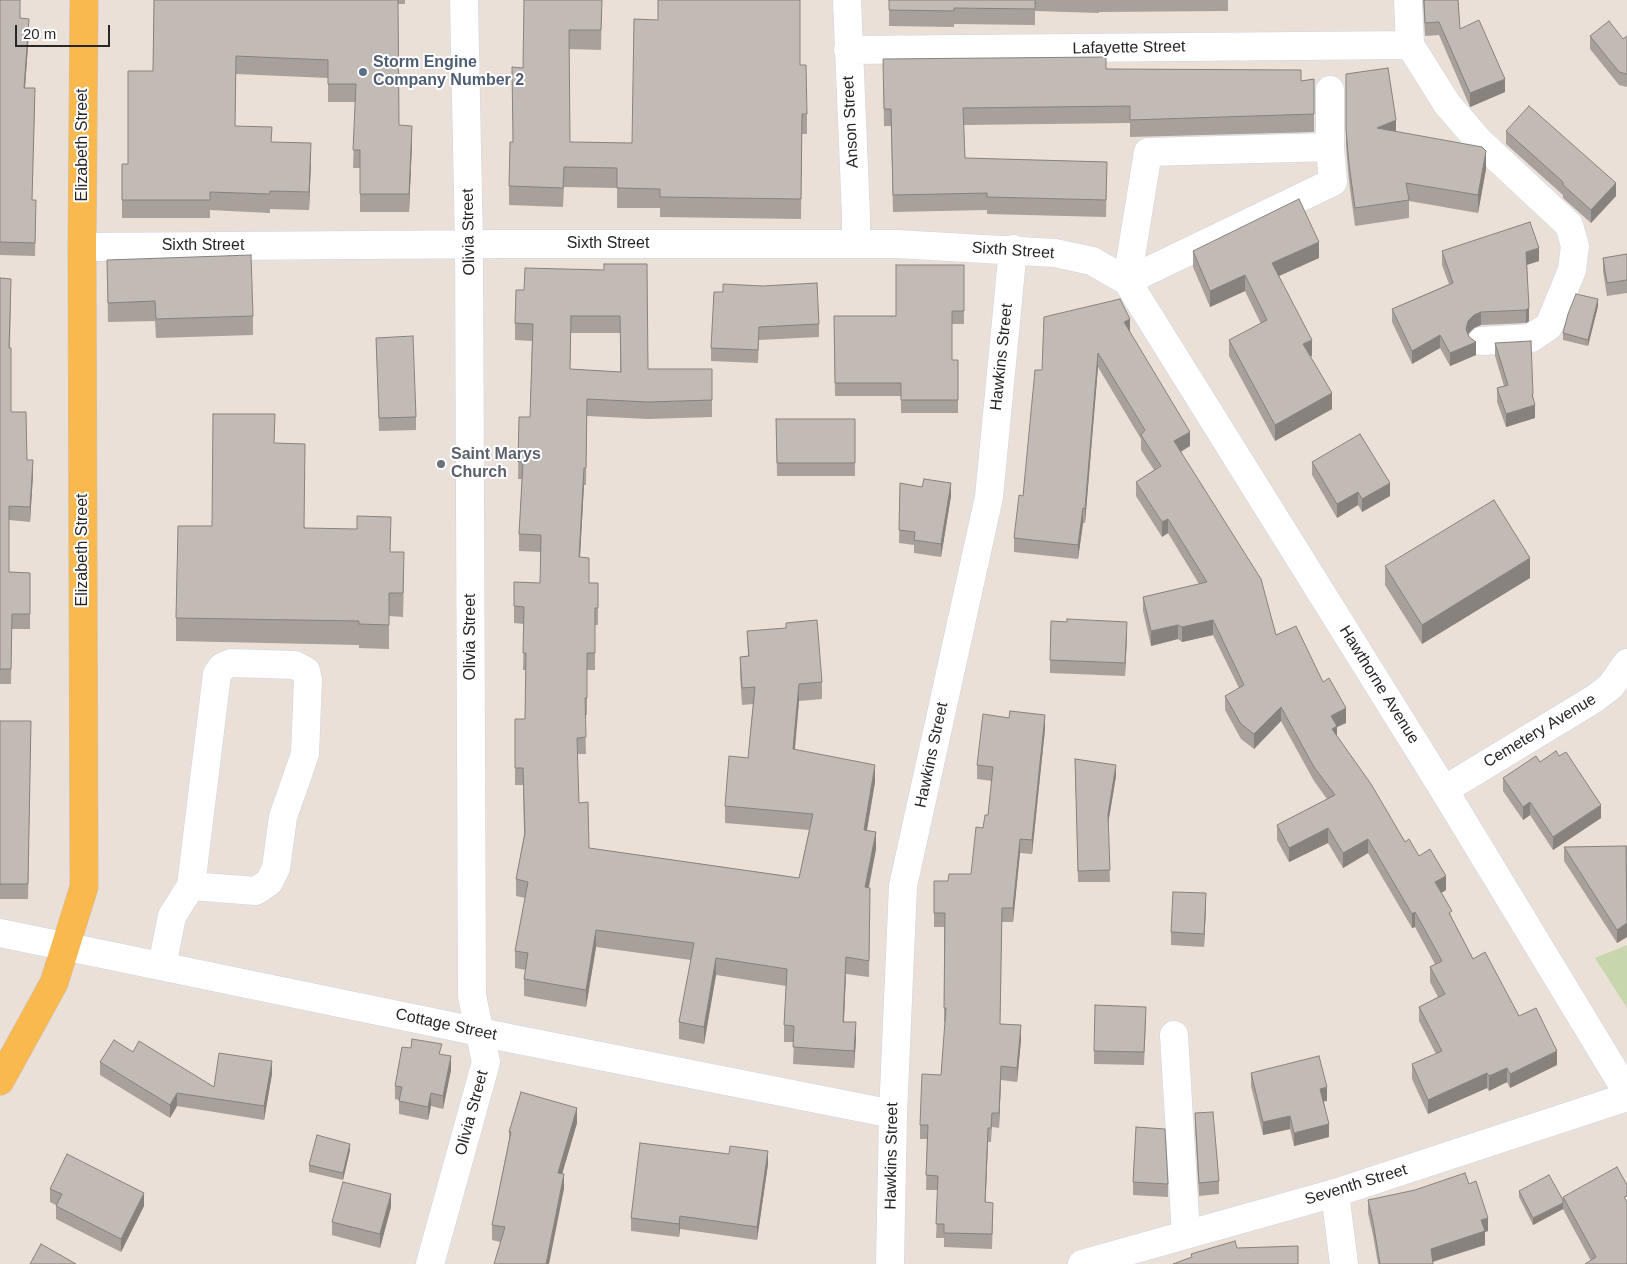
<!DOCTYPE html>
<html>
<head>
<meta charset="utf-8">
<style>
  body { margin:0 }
  #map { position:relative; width:1627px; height:1264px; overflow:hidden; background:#ebe0d7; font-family:Arial,sans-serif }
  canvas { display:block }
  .scale { position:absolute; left:15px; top:25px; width:95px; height:22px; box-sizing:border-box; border:2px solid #272727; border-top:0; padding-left:6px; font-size:15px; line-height:18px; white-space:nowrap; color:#272727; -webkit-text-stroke:4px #fff; paint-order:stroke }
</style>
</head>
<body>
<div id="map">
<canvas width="1627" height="1264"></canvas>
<div class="scale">20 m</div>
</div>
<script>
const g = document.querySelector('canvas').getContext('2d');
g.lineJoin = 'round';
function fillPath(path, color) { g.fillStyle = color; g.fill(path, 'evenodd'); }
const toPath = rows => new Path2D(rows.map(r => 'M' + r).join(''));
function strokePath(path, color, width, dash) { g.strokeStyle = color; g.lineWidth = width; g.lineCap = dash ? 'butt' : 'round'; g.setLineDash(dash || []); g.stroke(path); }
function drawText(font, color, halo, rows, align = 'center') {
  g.font = font + ' Arial,sans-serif'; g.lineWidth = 4; g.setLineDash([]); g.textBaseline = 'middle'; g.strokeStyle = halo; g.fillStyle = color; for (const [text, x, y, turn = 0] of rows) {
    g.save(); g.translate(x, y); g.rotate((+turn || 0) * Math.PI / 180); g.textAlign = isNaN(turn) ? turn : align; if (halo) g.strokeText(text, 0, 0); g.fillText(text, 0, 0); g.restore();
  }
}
fillPath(toPath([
  [1627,945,1627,1008,1595,958]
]), '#c7d6ad');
const minor = toPath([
  [847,0,856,216,856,243],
  [1408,0,1410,45,1447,104,1479,141,1569,225,1575,246,1572,270,1549,326,1531,338,1482,341],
  [848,50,1410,45],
  [82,247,503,244,896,244,1055,253,1092,261,1127,281,1444,790,1627,1092],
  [1127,281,1333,182,1330,147,1330,90],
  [1127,281,1148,152,1330,147],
  [1444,790,1594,699,1611,686,1627,663],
  [0,933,509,1038,893,1114],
  [162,966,172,916,191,886,217,674,222,667,231,663,295,665,306,671,308,680,305,754,283,817,276,868,269,882,256,891,191,886],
  [1174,1035,1186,1235],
  [1335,1193,1344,1264],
  [430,1264,486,1062,472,996,469,244,464,0],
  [890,1264,893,1114,903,886,989,497,1013,249],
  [1082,1264,1335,1193,1627,1097]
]);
const major = toPath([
  [0,1081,54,983,84,887,82,247,84,0]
]);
strokePath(minor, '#ccd3e2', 29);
strokePath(major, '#c3c3c3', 29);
strokePath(minor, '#fff', 28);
strokePath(major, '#f9b94e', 28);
fillPath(toPath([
  [0,0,20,18,29,32,25,88,35,101,32,200,36,214,35,256,0,255],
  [154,0,405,0,405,4,398,4,399,125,412,144,409,212,360,212,360,168,353,168,355,102,328,102,328,78,236,74,235,126,272,142,311,161,309,210,270,209,270,213,210,210,210,218,122,218,122,164,128,164,153,71],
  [602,0,601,50,569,49,570,142,632,143,658,20,800,65,807,114,807,134,802,134,801,219,660,217,660,208,617,208,617,188,564,187,563,207,509,205,509,186,513,142,523,68],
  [889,0,1228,0,1228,11,1099,12,1099,13,1035,11,1035,25,954,24,954,27,889,26],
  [1423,0,1458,0,1460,29,1505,92,1470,107,1439,35,1425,36],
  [1590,36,1623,39,1627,36,1627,87,1619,85,1590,49],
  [883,59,1106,69,1301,81,1314,79,1314,132,1130,137,1130,123,964,125,965,158,1107,162,1106,217,987,214,987,210,893,212,891,126,884,126],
  [1346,74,1396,132,1486,169,1478,213,1409,201,1409,218,1355,226,1349,181,1346,146],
  [1506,131,1616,196,1591,223,1563,198,1563,195,1506,144],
  [1193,251,1319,258,1279,276,1312,356,1310,357,1332,409,1275,441,1229,356,1229,340,1261,324,1245,291,1210,307,1193,267],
  [1442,251,1539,261,1527,265,1529,321,1526,323,1481,325,1474,328,1468,334,1476,355,1450,366,1440,348,1412,364,1392,322,1392,309,1449,284,1442,265],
  [1627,254,1627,293,1607,296,1603,271,1603,258],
  [107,260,253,316,253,335,156,338,155,321,108,322],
  [964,265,964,324,952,324,952,360,958,360,958,413,901,413,901,396,835,396,834,316,896,316],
  [604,270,648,369,712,369,712,417,648,419,587,416,586,485,584,485,580,557,589,583,598,583,598,625,595,625,595,670,587,670,587,715,585,715,586,754,577,754,579,803,589,848,799,878,809,830,725,823,725,806,748,758,753,704,742,705,740,674,740,657,748,656,747,631,822,682,822,699,799,701,795,750,875,782,867,830,876,849,869,888,870,888,869,977,846,974,844,1022,856,1039,854,1068,793,1064,794,1042,784,1042,784,1025,786,986,716,975,704,1044,679,1039,679,1022,691,960,596,947,586,1007,524,996,524,979,526,970,515,968,515,951,525,898,516,896,516,879,524,835,523,785,515,785,515,719,525,719,526,670,523,670,524,624,514,623,514,582,540,583,541,552,519,551,519,534,522,479,518,479,519,417,530,417,532,341,515,340,515,323,524,290],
  [571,333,620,333,620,372,570,369],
  [0,278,11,294,10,348,11,412,27,460,33,475,30,522,9,520,9,572,30,573,30,629,12,629,11,684,0,684],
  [723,292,819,324,819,337,759,340,758,363,711,361,711,348],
  [1598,306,1588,346,1563,340,1563,333],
  [1130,332,1190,446,1181,452,1276,635,1323,682,1346,723,1337,727,1337,736,1405,842,1419,856,1446,890,1441,893,1452,918,1473,959,1519,1016,1557,1065,1510,1088,1507,1082,1489,1091,1487,1088,1428,1114,1412,1079,1412,1064,1436,1054,1419,1021,1419,1007,1438,997,1430,982,1430,967,1435,964,1415,927,1412,928,1368,853,1343,868,1328,843,1289,862,1277,840,1277,825,1327,799,1314,781,1281,721,1254,749,1241,739,1225,710,1225,696,1239,688,1213,635,1182,642,1178,639,1151,646,1143,611,1143,597,1199,584,1168,533,1162,537,1136,496,1136,482,1154,470,1141,450,1141,439,1098,367,1085,523,1083,523,1078,559,1014,552,1014,538,1023,496,1042,370],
  [376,338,416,417,416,430,379,431],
  [1495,343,1535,418,1506,427,1497,402,1497,388,1504,386,1495,356],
  [776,419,855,419,855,476,777,476],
  [275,443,305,528,391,552,404,576,403,617,389,616,389,649,359,648,359,645,176,641,176,618,212,526],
  [1312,462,1390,496,1362,512,1358,505,1337,518,1312,475],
  [900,483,951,496,941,557,914,553,914,545,899,543],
  [1385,566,1530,578,1422,644,1385,585],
  [1127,635,1125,676,1050,673,1050,660],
  [0,721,31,721,28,899,0,899],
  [1045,729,1032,854,1020,853,1013,922,1002,922,1000,1024,1021,1040,1017,1082,1001,1080,999,1128,992,1127,991,1142,988,1142,985,1202,993,1217,992,1249,944,1247,944,1238,936,1238,938,1190,926,1190,927,1139,920,1139,920,1125,941,1075,945,1022,944,1022,944,927,934,927,934,881,948,881,971,874,983,828,988,815,992,781,977,779,977,765],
  [1075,759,1116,776,1108,823,1110,882,1078,882],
  [1540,762,1601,818,1553,850,1530,815,1523,820,1503,791,1503,778],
  [1564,847,1627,847,1627,937,1617,943,1564,861],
  [1206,906,1204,947,1171,945,1171,932],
  [1146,1020,1144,1065,1094,1064,1094,1051],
  [133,1052,214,1087,272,1074,264,1120,177,1106,170,1118,100,1075,100,1062],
  [442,1055,451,1070,443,1109,431,1106,428,1120,399,1114,399,1100,395,1099,395,1086],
  [1251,1073,1327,1101,1324,1101,1329,1137,1294,1146,1290,1129,1263,1135,1251,1086],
  [1195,1113,1219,1181,1219,1194,1199,1196,1195,1126],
  [577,1123,562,1174,564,1189,500,1242,492,1240,492,1225,509,1140,509,1132],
  [350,1150,343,1180,309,1172,309,1165],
  [768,1164,757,1240,680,1229,679,1237,631,1231,631,1218],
  [1133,1182,1168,1184,1168,1197,1133,1195],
  [1469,1184,1488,1231,1485,1232,1485,1245,1433,1262,1433,1264,1378,1264,1373,1235,1368,1213,1368,1200],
  [50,1189,144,1206,121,1252,56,1219,56,1205,50,1202],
  [1519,1191,1563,1200,1563,1197,1627,1264,1591,1261,1563,1209,1533,1225,1519,1197],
  [391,1207,380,1248,332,1235,332,1222]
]), '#a7a09b');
fillPath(toPath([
  [29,19,29,32,24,101,24,88],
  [1505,79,1505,92,1470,107,1470,93],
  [1396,120,1396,138,1377,128],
  [412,126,412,144,409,212,409,194],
  [311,143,311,161,309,210,309,192],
  [1486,151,1486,169,1478,213,1478,195],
  [1616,183,1616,196,1591,223,1591,210],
  [1319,242,1319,258,1272,279,1272,263],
  [1539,248,1539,261,1526,265,1526,252],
  [1245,275,1245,291,1210,307,1210,291],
  [1598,299,1598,306,1588,346,1588,340],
  [1529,307,1529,321,1526,323,1526,310],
  [1481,312,1481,325,1474,328,1468,334,1466,329,1468,321,1474,315],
  [1130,319,1130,333,1124,322],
  [1440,335,1440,348,1412,364,1412,351],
  [1312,340,1312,356,1303,360,1303,344],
  [1476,342,1476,355,1450,366,1450,353],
  [1098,353,1098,367,1085,523,1085,509],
  [1332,393,1332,409,1275,441,1275,425],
  [1532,394,1533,394,1533,405,1535,405,1535,418,1506,427,1506,414],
  [1190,432,1190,446,1174,455,1174,441],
  [33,460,33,475,30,522,30,507],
  [584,468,584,485,579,574,579,557],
  [951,483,951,496,941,557,941,544],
  [1390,483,1390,496,1362,512,1362,499],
  [1358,492,1358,505,1337,518,1337,504],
  [1083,508,1083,523,1078,559,1078,545],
  [1168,519,1168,533,1162,537,1162,522],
  [1530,558,1530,578,1422,644,1422,625],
  [1213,620,1213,635,1182,642,1182,627],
  [1127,622,1127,635,1125,676,1125,663],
  [1178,625,1178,639,1151,646,1151,631],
  [799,684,799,701,793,766,793,749],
  [1281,707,1281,721,1254,749,1254,734],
  [1346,708,1346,723,1337,727,1337,741,1332,744,1331,716],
  [1045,715,1045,729,1032,854,1032,840],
  [875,765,875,782,864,847,864,830],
  [1116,765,1116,776,1108,825,1108,814],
  [1530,802,1530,815,1523,820,1523,807],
  [1601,805,1601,818,1553,850,1553,837],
  [1328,828,1328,843,1289,862,1289,848],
  [876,832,876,849,865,904,865,887],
  [1020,839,1020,853,1013,922,1013,908],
  [1368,839,1368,853,1343,868,1343,853],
  [1446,876,1446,890,1435,897,1435,882],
  [1206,893,1206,906,1204,947,1204,934],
  [1415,912,1415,927,1412,928,1412,914],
  [1627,923,1627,937,1617,943,1617,930],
  [596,930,596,947,586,1007,586,990],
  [846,957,846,974,843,1038,843,1022],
  [716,958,716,975,704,1044,704,1027],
  [856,1022,856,1039,854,1068,854,1051],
  [1021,1025,1021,1040,1017,1082,1017,1068],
  [1557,1051,1557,1065,1510,1088,1510,1074],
  [451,1056,451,1070,443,1109,443,1096],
  [272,1061,272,1074,264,1120,264,1106],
  [1001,1066,1001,1080,999,1128,999,1113],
  [1507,1068,1507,1082,1489,1091,1489,1076],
  [1487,1073,1487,1088,1428,1114,1428,1100],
  [1327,1087,1327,1101,1320,1102,1320,1089],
  [177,1093,177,1106,170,1118,170,1105],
  [431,1093,431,1106,428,1120,428,1107],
  [577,1108,577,1123,558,1188,558,1173],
  [1290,1116,1290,1129,1263,1135,1263,1122],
  [1329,1124,1329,1137,1294,1146,1294,1133],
  [988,1128,988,1142,985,1217,985,1202],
  [350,1144,350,1150,343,1180,343,1173],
  [768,1151,768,1164,757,1240,757,1227],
  [564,1174,564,1189,549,1264,546,1264],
  [144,1193,144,1206,121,1252,121,1239],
  [391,1194,391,1207,380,1248,380,1234],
  [1563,1203,1563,1209,1533,1225,1533,1218],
  [680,1216,680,1229,679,1237,679,1224],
  [1488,1218,1488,1231,1485,1232,1485,1245,1431,1262,1431,1249,1481,1220]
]), '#88827e');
const building = toPath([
  [0,0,20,0,20,18,29,19,24,88,35,88,32,200,36,200,35,243,0,242,0,0],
  [154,0,398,0,399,125,412,126,409,194,360,194,360,150,353,150,356,84,328,84,328,60,236,56,235,126,272,127,271,142,311,143,309,192,270,191,270,194,210,192,210,200,122,200,122,164,128,164,128,71,153,71,154,0],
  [524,0,602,0,601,30,569,30,570,142,632,143,634,19,658,20,658,0,800,0,800,65,806,65,807,114,802,114,801,199,660,197,660,189,617,188,617,168,564,167,563,188,509,186,510,142,513,142,512,67,523,68,524,0],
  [889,0,1035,0,1035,9,954,8,954,11,889,10,889,0],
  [1424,0,1458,0,1460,29,1479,20,1505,79,1470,93,1439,22,1425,23,1424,0],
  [1609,21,1623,39,1627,36,1627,74,1619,72,1590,36,1609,21],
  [1106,57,1106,69,1301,70,1301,81,1314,79,1314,114,1130,120,1130,106,963,108,965,158,1107,162,1106,200,987,197,987,193,893,195,891,109,884,109,883,59,1106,57],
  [1388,68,1396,120,1377,128,1482,147,1486,151,1478,195,1406,183,1409,200,1355,208,1349,164,1346,129,1346,74,1388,68],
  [1529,106,1616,183,1591,210,1563,185,1563,182,1506,131,1529,106],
  [1299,199,1319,242,1272,263,1312,340,1303,344,1332,393,1275,425,1229,340,1267,320,1245,275,1210,291,1193,251,1299,199],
  [1530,222,1539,248,1526,252,1529,307,1526,310,1481,312,1474,315,1468,321,1466,329,1469,337,1476,342,1450,353,1440,335,1412,351,1392,309,1453,283,1442,251,1530,222],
  [1627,254,1627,280,1607,283,1603,258,1627,254],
  [251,255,253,316,156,319,155,301,108,303,107,260,251,255],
  [604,264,647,264,648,369,712,369,712,400,648,402,587,399,586,468,584,468,579,557,589,558,589,583,598,583,598,608,595,608,595,653,587,653,587,698,585,698,586,737,577,738,579,803,588,802,589,848,799,878,813,814,725,806,729,756,748,758,755,687,742,688,740,657,749,656,747,631,786,628,786,623,817,620,822,682,799,684,793,749,875,765,864,830,876,832,865,887,870,888,869,961,846,957,843,1022,856,1022,854,1051,793,1047,794,1026,784,1025,787,969,716,958,704,1027,679,1022,694,943,596,930,586,990,524,979,528,953,515,951,528,882,516,879,525,833,523,768,515,768,515,719,525,719,526,653,523,653,524,607,514,606,514,582,540,583,541,535,519,534,523,462,518,462,519,417,530,417,533,324,515,323,516,290,524,290,525,268,604,270,604,264],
  [571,316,620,316,621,372,570,369,571,316],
  [896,265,964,265,964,311,952,311,952,360,958,360,958,400,901,400,901,383,835,383,834,316,896,316,896,265],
  [0,278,11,279,9,348,11,348,11,412,26,412,27,460,33,460,30,507,9,506,9,572,30,573,30,614,12,614,11,669,0,669,0,278],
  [817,283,819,324,759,327,758,350,711,348,714,292,723,292,723,284,763,286,817,283],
  [1576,294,1598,299,1588,340,1563,333,1568,314,1576,294],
  [1120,299,1130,319,1124,322,1190,432,1174,441,1261,579,1276,635,1296,626,1323,682,1329,678,1346,708,1331,716,1337,726,1332,729,1371,784,1405,842,1409,839,1419,856,1430,849,1446,876,1435,882,1452,911,1449,913,1473,959,1485,952,1519,1016,1536,1008,1557,1051,1510,1074,1507,1068,1489,1076,1487,1073,1428,1100,1412,1064,1442,1051,1419,1007,1445,994,1430,967,1442,961,1415,912,1412,914,1368,839,1343,853,1328,828,1289,848,1277,825,1335,795,1314,767,1281,707,1254,734,1241,724,1225,696,1244,685,1213,620,1182,627,1178,625,1151,631,1143,597,1207,582,1168,519,1162,522,1136,482,1161,466,1141,435,1145,430,1098,353,1085,509,1083,508,1078,545,1014,538,1019,495,1023,496,1035,370,1042,370,1044,317,1120,299],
  [413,336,416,417,379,418,376,338,413,336],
  [1531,341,1533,394,1532,394,1535,405,1506,414,1497,388,1508,385,1495,343,1531,341],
  [213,414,275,414,274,443,305,444,304,528,357,529,357,516,391,517,390,552,404,552,403,593,389,593,389,625,359,624,359,621,176,618,178,526,212,526,213,414],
  [776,419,855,419,855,463,777,463,776,419],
  [1360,434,1390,483,1362,499,1358,492,1337,504,1312,462,1360,434],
  [924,479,951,483,941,544,914,540,915,532,899,530,900,483,922,487,924,479],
  [1494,500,1530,558,1422,625,1385,566,1494,500],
  [1067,619,1127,622,1125,663,1050,660,1051,621,1067,622,1067,619],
  [1010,711,1045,715,1032,840,1020,839,1013,908,1002,908,1000,1024,1021,1025,1017,1068,1001,1066,999,1113,992,1113,991,1128,988,1128,985,1202,993,1203,992,1234,944,1233,944,1224,936,1224,938,1176,926,1175,928,1125,920,1125,922,1074,941,1075,946,1008,944,1008,945,913,934,913,934,881,948,881,949,874,971,874,976,827,983,828,985,815,988,815,993,767,977,765,983,714,1009,718,1010,711],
  [0,721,31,721,28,884,0,884,0,721],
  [1556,751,1559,756,1566,752,1601,805,1553,837,1530,802,1523,807,1503,778,1536,756,1540,762,1556,751],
  [1075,759,1116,765,1108,814,1110,870,1078,871,1075,759],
  [1626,846,1627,923,1617,930,1564,847,1626,846],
  [1173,892,1206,893,1204,934,1171,932,1173,892],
  [1095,1005,1146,1007,1144,1052,1094,1051,1095,1005],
  [412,1039,442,1044,439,1054,451,1056,443,1096,431,1093,428,1107,399,1101,402,1087,395,1086,402,1047,411,1048,412,1039],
  [114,1040,133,1052,139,1041,214,1087,219,1053,272,1061,264,1106,177,1093,170,1105,100,1062,114,1040],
  [1319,1056,1327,1087,1320,1089,1329,1124,1294,1133,1290,1116,1263,1122,1251,1073,1319,1056],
  [521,1092,577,1108,558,1173,564,1174,546,1264,494,1264,505,1227,492,1225,511,1132,509,1132,521,1092],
  [1213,1112,1219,1181,1199,1183,1195,1113,1213,1112],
  [1136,1127,1165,1129,1168,1184,1133,1182,1136,1127],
  [317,1135,350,1144,343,1173,309,1165,317,1135],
  [640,1143,729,1154,730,1146,768,1151,757,1227,680,1216,679,1224,631,1218,640,1143],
  [67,1154,144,1193,121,1239,56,1206,62,1194,50,1189,67,1154],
  [1617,1167,1627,1185,1627,1196,1624,1197,1627,1202,1627,1264,1585,1264,1596,1257,1563,1197,1617,1167],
  [1465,1173,1469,1184,1476,1181,1488,1218,1481,1220,1485,1231,1431,1249,1433,1264,1380,1264,1373,1222,1368,1200,1415,1190,1465,1173],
  [1549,1175,1563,1200,1563,1203,1533,1218,1519,1191,1549,1175],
  [343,1182,391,1194,380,1234,332,1222,343,1182],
  [1235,1241,1237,1248,1298,1246,1298,1264,1173,1264,1192,1257,1191,1254,1235,1241],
  [41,1244,76,1264,30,1264,41,1244]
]);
fillPath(building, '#c2bab4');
strokePath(building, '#88827e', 1);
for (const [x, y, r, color] of [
  [363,72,5,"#5c6f8a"],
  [441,464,5,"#6b7280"]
]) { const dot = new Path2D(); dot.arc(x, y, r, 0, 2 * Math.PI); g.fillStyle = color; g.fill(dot); strokePath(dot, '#fff', 2); }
drawText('16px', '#272727', '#fff', [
  ["Lafayette Street",1129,48,-1],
  ["Anson Street",851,122,-93],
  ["Elizabeth Street",83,145,-90],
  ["Olivia Street",469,232,-91],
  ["Sixth Street",608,244],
  ["Sixth Street",203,246],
  ["Sixth Street",1013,251,4],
  ["Hawkins Street",1002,357,-84],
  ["Elizabeth Street",83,550,-90],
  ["Olivia Street",471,637,-90],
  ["Hawthorne Avenue",1379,685,58],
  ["Cemetery Avenue",1540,731,-31],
  ["Hawkins Street",932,755,-78],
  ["Cottage Street",446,1025,12],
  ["Olivia Street",472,1113,-75],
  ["Hawkins Street",892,1156,-89],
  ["Seventh Street",1356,1185,-17]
]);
drawText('bold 16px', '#4e5e75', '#fff', [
  ["Storm Engine",373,63],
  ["Company Number 2",373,81]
], 'left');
drawText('bold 16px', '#5b616d', '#fff', [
  ["Saint Marys",451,455],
  ["Church",451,473]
], 'left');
</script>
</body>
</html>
